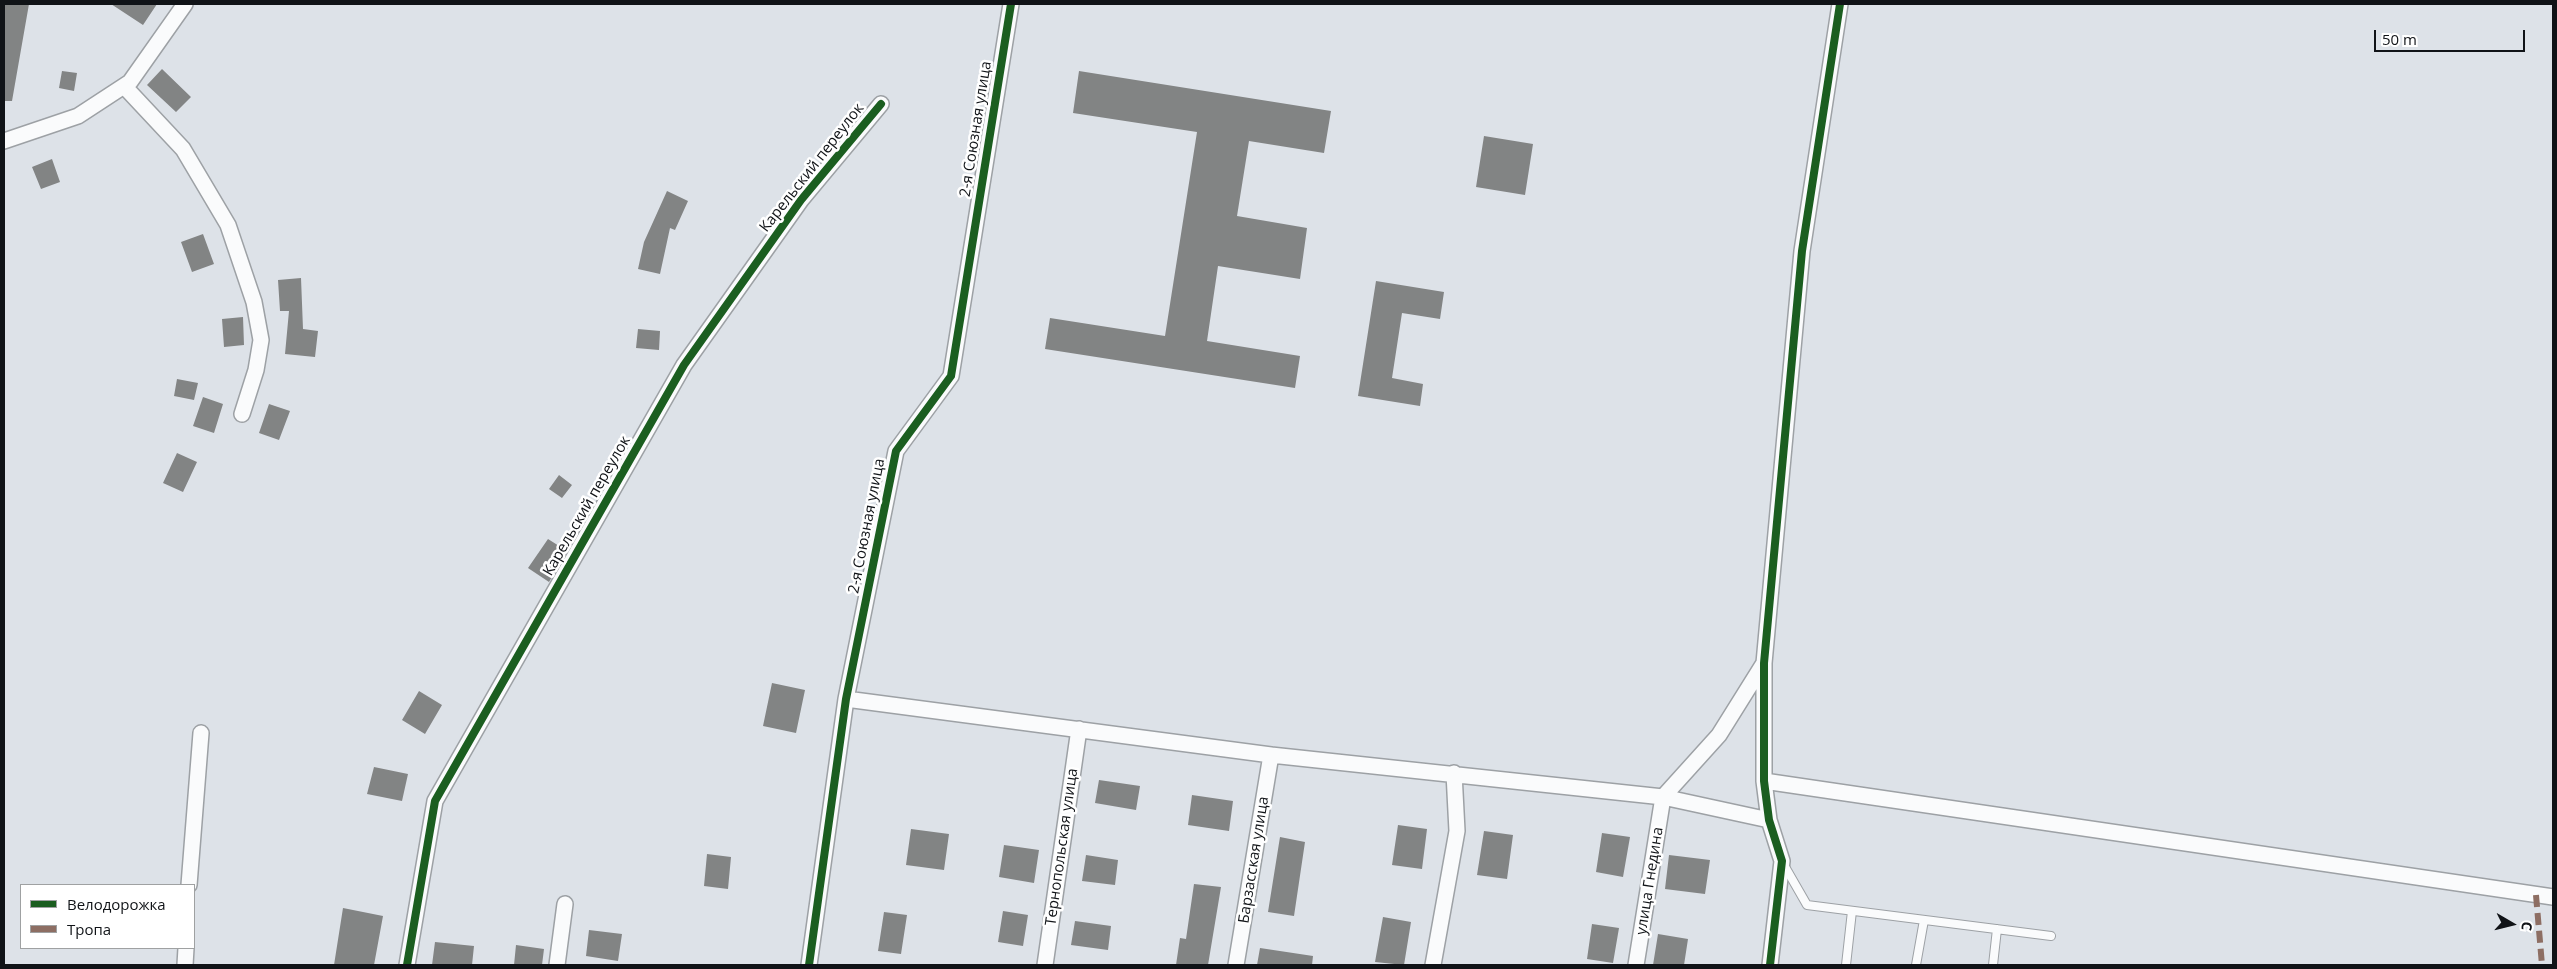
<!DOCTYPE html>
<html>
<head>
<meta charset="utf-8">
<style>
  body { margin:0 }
  #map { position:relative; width:2557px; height:969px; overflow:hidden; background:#dde2e8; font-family:"Open Sans",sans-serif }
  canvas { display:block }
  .frame { position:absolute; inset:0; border:5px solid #101317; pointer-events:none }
  .legend { position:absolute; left:20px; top:884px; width:175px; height:65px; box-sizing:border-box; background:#fff; border:1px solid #9fa1a2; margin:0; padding:6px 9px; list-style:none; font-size:15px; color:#101317 }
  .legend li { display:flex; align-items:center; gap:10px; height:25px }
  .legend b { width:25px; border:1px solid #9fa1a2 }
  .north { position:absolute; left:2487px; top:899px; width:50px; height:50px; -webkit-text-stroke:4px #fff; paint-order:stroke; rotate:98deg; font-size:14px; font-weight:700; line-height:20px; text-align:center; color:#101317 }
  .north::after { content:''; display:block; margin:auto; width:18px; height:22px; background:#101317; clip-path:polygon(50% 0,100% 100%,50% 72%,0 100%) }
  .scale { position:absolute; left:2374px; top:30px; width:151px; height:22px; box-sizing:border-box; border:2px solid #101317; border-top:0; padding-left:6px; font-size:15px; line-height:18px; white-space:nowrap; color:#101317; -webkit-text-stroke:4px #fff; paint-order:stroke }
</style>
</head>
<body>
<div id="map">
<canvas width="2557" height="969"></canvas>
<div class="frame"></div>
<ul class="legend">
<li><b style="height:6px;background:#1b5e20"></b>Велодорожка</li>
<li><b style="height:6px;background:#8d6e63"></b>Тропа</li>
</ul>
<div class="north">С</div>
<div class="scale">50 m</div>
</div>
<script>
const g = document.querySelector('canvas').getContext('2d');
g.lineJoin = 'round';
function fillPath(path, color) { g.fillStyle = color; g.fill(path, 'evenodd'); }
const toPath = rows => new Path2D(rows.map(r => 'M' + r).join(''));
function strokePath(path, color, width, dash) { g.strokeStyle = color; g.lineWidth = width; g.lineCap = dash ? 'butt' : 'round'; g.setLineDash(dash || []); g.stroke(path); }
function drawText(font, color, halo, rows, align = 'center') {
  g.font = font + ' "Open Sans",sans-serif'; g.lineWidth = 5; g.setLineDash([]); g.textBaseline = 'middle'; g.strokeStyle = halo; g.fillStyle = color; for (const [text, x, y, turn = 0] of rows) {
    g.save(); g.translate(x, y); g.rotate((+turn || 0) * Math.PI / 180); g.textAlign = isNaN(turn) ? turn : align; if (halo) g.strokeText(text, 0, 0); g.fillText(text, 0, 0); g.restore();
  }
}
fillPath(toPath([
  [4,4,29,4,12,101,4,101],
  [111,4,157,4,143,25],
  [162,69,191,97,176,112,147,85],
  [62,71,77,73,74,91,59,88],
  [1079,71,1331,111,1324,153,1249,141,1237,216,1307,228,1300,279,1218,266,1207,341,1300,356,1295,388,1045,349,1050,318,1165,336,1197,132,1073,113],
  [1484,136,1533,144,1525,195,1476,187],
  [52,159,60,182,41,189,32,167],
  [667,191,688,201,675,230,670,228,660,274,638,269,644,242],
  [203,234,214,264,192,272,181,242],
  [301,278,303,329,318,331,315,357,285,354,289,311,280,311,278,280],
  [1376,281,1444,292,1440,319,1402,313,1392,378,1423,384,1420,406,1358,396],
  [243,317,244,345,224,347,222,319],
  [638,329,660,331,659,350,636,348],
  [177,379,198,383,194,400,174,396],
  [203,397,223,404,214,433,193,426],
  [269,404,290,411,279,440,259,433],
  [177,453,197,462,183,492,163,483],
  [559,475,572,485,562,498,549,489],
  [548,539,567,551,549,582,528,568],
  [772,683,805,690,796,733,763,726],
  [419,691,442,705,425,734,402,720],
  [374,767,408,774,402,801,367,794],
  [1099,780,1140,786,1136,810,1095,803],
  [1192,795,1233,801,1229,831,1188,825],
  [1398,825,1427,829,1422,869,1392,865],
  [911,829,949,834,944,870,906,865],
  [1484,831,1513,835,1507,879,1477,875],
  [1602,833,1630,837,1623,877,1596,872],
  [1280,837,1305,842,1294,916,1268,912],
  [1004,845,1039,850,1034,883,999,877],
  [707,854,731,857,728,889,704,886],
  [1086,855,1118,860,1115,885,1082,881],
  [1669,855,1710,860,1705,894,1665,889],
  [1194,884,1221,887,1208,965,1176,965,1180,938,1186,939],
  [343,908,383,916,374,965,334,965],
  [1003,911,1028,915,1023,946,998,942],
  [884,912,907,915,901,954,878,951],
  [1383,917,1411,922,1404,965,1375,962],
  [1075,921,1111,926,1108,950,1071,945],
  [1592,924,1619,928,1613,963,1587,959],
  [589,930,622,934,618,961,586,956],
  [1658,934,1688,939,1684,965,1653,965],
  [435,942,474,946,472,965,432,965],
  [516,945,544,949,542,965,514,965],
  [1260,948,1313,956,1312,965,1257,965]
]), '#828484');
const service = toPath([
  [1784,865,1807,905,2051,936],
  [1846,965,1852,911],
  [1916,965,1924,920],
  [1993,965,1997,929]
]);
const minor = toPath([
  [124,86,183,149,228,225,254,302,261,340,256,370,242,414],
  [4,141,78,116,130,82,185,4],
  [846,699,1271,755,1663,797,1769,820],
  [1764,781,2553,897],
  [189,885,201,733],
  [185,965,186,948],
  [407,965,435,801,684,365,801,200,881,104],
  [557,965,565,904],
  [809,965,846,699,896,451,951,376,1011,4],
  [1045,965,1079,729],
  [1236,965,1271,755],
  [1433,965,1457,831,1454,773],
  [1636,965,1663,797,1719,735,1764,663],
  [1770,965,1782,861,1769,820,1764,781,1764,663,1802,251,1840,4]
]);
strokePath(service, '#9da1a5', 10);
strokePath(minor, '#9da1a5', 18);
strokePath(service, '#fafbfc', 8);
strokePath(minor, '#fafbfc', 15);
strokePath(toPath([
  [2536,895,2542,965]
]), '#8d6e63', 6, [12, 6]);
strokePath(toPath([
  [407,965,435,801,684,365,801,200,881,104],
  [809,965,846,699,896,451,951,376,1011,4],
  [1770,965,1782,861,1769,820,1764,781,1764,663,1802,251,1840,4]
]), '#1b5e20', 8);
drawText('15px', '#101317', '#fff', [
  ["2-я Союзная улица",976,129,-81],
  ["Карельский переулок",812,168,-52],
  ["Карельский переулок",587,506,-60],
  ["2-я Союзная улица",867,526,-79],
  ["Тернопольская улица",1062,847,-82],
  ["Барзасская улица",1254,860,-81],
  ["улица Гнедина",1650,881,-81]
]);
</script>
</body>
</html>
